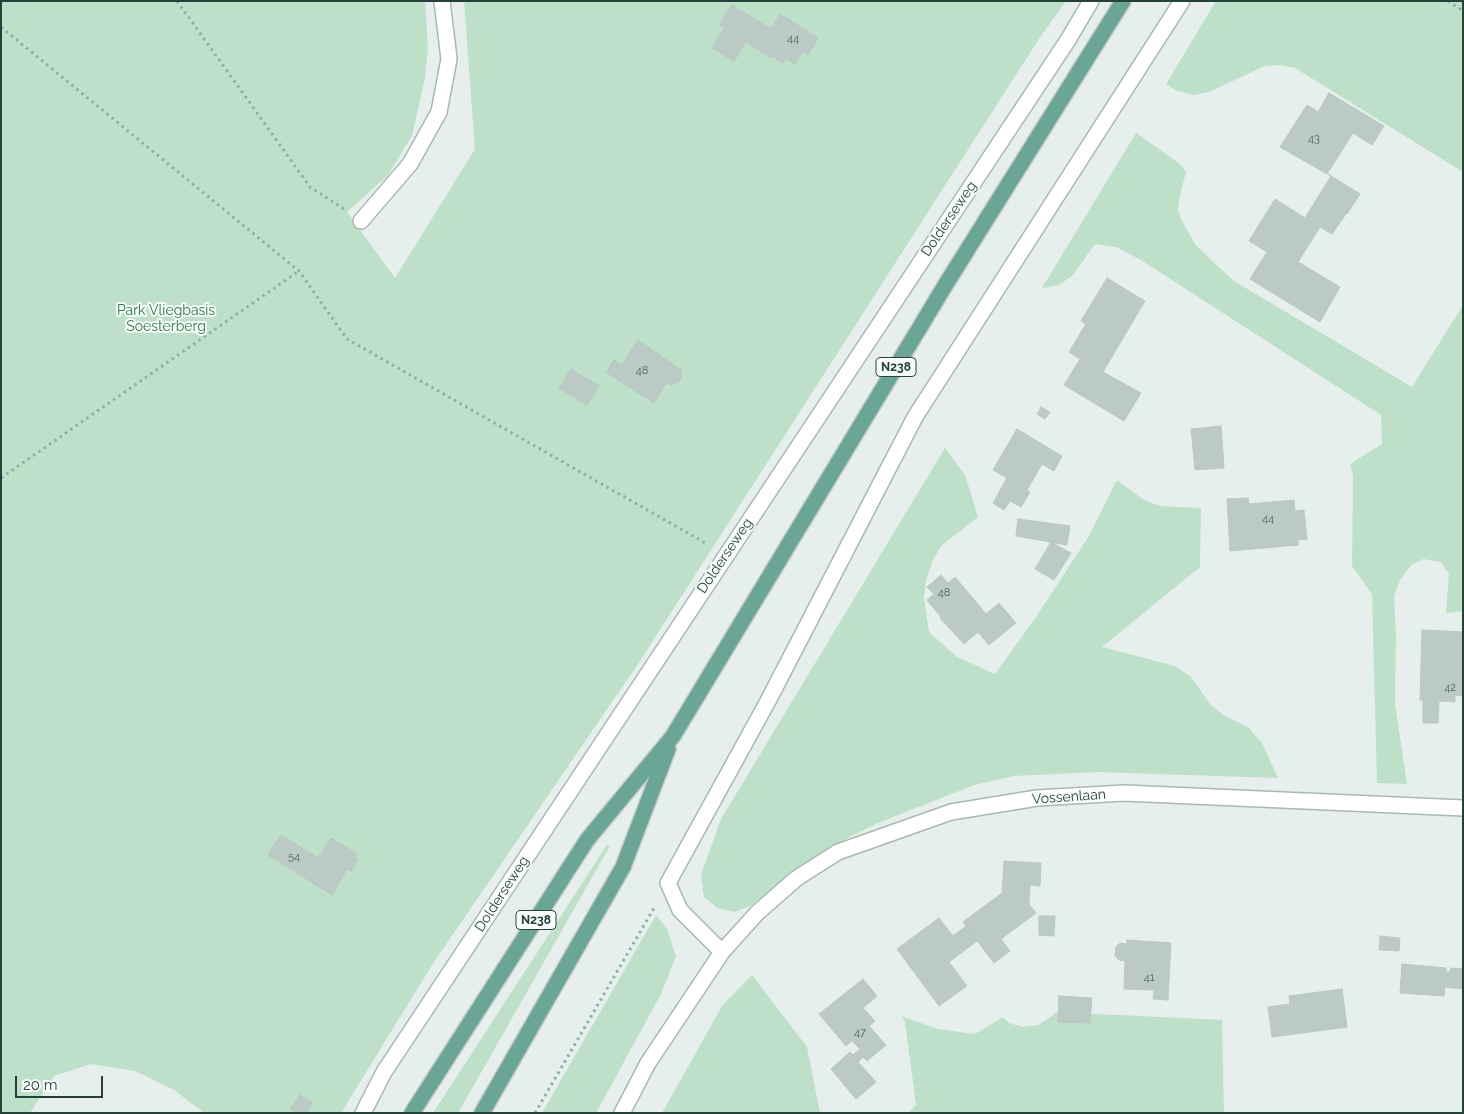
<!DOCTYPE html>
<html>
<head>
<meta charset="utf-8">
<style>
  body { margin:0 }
  #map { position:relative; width:1464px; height:1114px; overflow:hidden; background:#e6efeb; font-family:Raleway,sans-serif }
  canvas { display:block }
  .frame { position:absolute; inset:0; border:2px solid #24423a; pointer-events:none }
  .scale { position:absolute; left:15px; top:1076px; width:88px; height:22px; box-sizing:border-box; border:2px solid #24423a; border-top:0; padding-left:6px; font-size:15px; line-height:18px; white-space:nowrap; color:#24423a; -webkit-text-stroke:4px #f7fbf9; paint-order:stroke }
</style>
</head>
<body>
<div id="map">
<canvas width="1464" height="1114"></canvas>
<div class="frame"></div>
<div class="scale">20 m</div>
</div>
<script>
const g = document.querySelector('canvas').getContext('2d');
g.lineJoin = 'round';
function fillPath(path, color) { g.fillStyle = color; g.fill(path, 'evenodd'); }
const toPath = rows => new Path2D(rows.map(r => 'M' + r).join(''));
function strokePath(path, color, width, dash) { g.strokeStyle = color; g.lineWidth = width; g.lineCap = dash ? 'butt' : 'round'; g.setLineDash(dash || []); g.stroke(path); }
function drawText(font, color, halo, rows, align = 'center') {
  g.font = font + ' Raleway,sans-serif'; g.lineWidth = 4; g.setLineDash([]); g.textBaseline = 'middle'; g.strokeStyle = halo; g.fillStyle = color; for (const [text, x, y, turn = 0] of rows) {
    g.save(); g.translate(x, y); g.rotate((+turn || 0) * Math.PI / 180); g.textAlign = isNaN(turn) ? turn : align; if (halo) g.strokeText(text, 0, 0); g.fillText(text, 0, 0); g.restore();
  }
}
fillPath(toPath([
  [1,1,425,1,428,47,425,78,412,136,388,175,347,212,395,278,475,149,464,1,1066,1,1039,39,638,664,432,965,341,1113,204,1113,174,1090,135,1071,91,1064,54,1076,30,1113,1,1113],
  [1216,1,1463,1,1463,172,1295,68,1280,65,1265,66,1209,92,1194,95,1177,91,1166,84],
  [1136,133,1179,163,1186,172,1180,195,1178,210,1181,219,1195,244,1211,260,1234,281,1412,387,1463,305,1463,611,1446,613,1449,574,1441,562,1423,559,1411,565,1400,580,1394,596,1396,633,1395,703,1407,784,1377,783,1372,594,1352,566,1353,476,1350,464,1382,444,1381,415,1141,260,1116,247,1095,244,1072,276,1059,285,1042,288],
  [945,448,965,475,978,517,941,546,933,560,927,576,924,597,929,632,957,657,995,674,1036,617,1089,536,1117,480,1144,500,1160,506,1201,508,1200,567,1102,647,1175,666,1191,677,1210,704,1222,714,1249,728,1262,743,1278,778,1098,772,1014,776,974,785,878,823,833,845,750,906,734,912,717,908,704,897,701,875,721,819],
  [607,845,610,846,458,1113,433,1113],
  [656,915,667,929,676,956,661,994,596,1113,542,1113],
  [752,975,807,1047,820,1113,662,1113,722,1006],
  [1056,1012,1222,1020,1224,1113,908,1113,916,1105,905,1022,901,1016,938,1029,975,1034,1003,1017,1009,1023,1023,1027,1038,1025,1055,1014]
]), '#bfe0c8');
const building = toPath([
  [732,5,771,29,780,14,818,38,808,55,803,51,795,64,786,58,783,63,772,56,771,58,746,42,734,61,712,48,724,28,719,25,732,5],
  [1329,93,1384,126,1372,145,1353,133,1327,174,1280,147,1307,105,1318,112,1329,93],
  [1328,174,1360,194,1347,214,1318,197,1331,176,1328,174],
  [1318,197,1346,214,1332,234,1320,227,1298,262,1340,287,1320,322,1250,279,1267,252,1249,241,1275,199,1305,218,1318,197],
  [1107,278,1145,301,1103,372,1141,393,1124,421,1064,385,1080,359,1069,352,1086,324,1081,321,1107,278],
  [638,340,681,370,681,380,671,385,666,383,654,403,606,372,614,360,622,365,638,340],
  [571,369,599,386,587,405,559,388,571,369],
  [1041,407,1050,412,1045,419,1037,414,1041,407],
  [1221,426,1224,468,1195,470,1191,429,1221,426],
  [1017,429,1062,456,1054,471,1042,464,1027,490,1030,492,1021,507,1010,501,1004,510,993,503,1007,478,993,470,1017,429],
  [1248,498,1249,504,1294,500,1295,511,1304,510,1307,539,1298,540,1298,545,1230,551,1227,499,1248,498],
  [1018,519,1070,526,1067,545,1016,536,1018,519],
  [1051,542,1071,553,1054,580,1035,569,1051,542],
  [941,575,948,583,955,577,986,614,999,603,1016,623,989,645,978,632,964,644,940,618,941,617,927,600,934,594,927,587,941,575],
  [1422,630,1463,632,1463,696,1455,695,1455,702,1439,701,1438,723,1423,723,1423,700,1420,700,1422,630],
  [281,835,318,858,331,838,357,854,355,857,358,859,351,871,347,869,332,895,268,855,281,835],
  [1004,861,1041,863,1040,886,1030,885,1029,904,1036,913,1001,939,1010,951,994,963,963,922,1002,893,1004,861],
  [1039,916,1055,916,1054,936,1039,935,1039,916],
  [939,918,953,936,966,926,977,941,949,962,967,986,939,1006,897,949,939,918],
  [1380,936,1400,938,1399,951,1379,950,1380,936],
  [1127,940,1171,943,1168,1000,1153,999,1154,990,1124,989,1125,961,1119,960,1115,956,1116,947,1120,943,1127,944,1127,940],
  [1402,964,1446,968,1446,972,1450,972,1451,968,1463,969,1463,989,1445,987,1444,996,1400,993,1402,964],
  [863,979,877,996,863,1008,875,1021,869,1026,886,1045,867,1061,863,1057,858,1062,876,1082,856,1099,831,1069,850,1052,853,1055,860,1049,852,1041,846,1046,819,1014,863,979],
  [1342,989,1347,1027,1272,1037,1268,1007,1290,1004,1289,996,1342,989],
  [1059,996,1092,998,1090,1023,1058,1022,1059,996],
  [300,1095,313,1103,307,1113,296,1113,290,1109,300,1095]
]);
fillPath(building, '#bbcac4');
strokePath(building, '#b8c9c2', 1);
const service = toPath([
  [361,221,410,164,439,112,449,59,442,1]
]);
const minor = toPath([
  [722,952,680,910,668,883,768,701,915,417,1182,1],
  [363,1113,384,1072,1068,40,1091,1],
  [622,1113,648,1063,722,952,757,913,797,878,838,852,951,812,1037,798,1124,793,1463,808]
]);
const primary = toPath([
  [412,1113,587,840,673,736,946,284,1123,1],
  [482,1113,623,867,668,749]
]);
strokePath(service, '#a8b8b2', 18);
strokePath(minor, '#a8b8b2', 18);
strokePath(primary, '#c2cac8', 18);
strokePath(toPath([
  [177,1,310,187,344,209],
  [1448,1,1463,11],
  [1,27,299,271,347,339,707,544],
  [1,478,299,271],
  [535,1113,654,908]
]), '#86b3a5', 3, [2.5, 4]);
strokePath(service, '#fff', 15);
strokePath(minor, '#fff', 15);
strokePath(primary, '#6aa596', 15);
drawText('11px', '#4a645c', null, [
  ["44",793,39],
  ["43",1314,139],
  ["48",642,371],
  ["44",1268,519],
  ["48",944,593],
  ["42",1450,688],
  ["54",294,857],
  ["41",1149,978],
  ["47",860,1033]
]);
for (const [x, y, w] of [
  [896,367,40],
  [536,920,40]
]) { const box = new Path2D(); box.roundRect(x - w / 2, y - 9.5, w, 19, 4); g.fillStyle = '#f7fbf9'; g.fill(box); strokePath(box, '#24423a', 1); }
drawText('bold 12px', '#24423a', null, [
  ["N238",896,367],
  ["N238",536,920]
]);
drawText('14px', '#24423a', '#f7fbf9', [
  ["Dolderseweg",949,219,-56],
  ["Dolderseweg",725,556,-56],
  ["Vossenlaan",1069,797,-4],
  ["Dolderseweg",502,894,-57]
]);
drawText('14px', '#2d7a4b', '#f7fbf9', [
  ["Park Vliegbasis",166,311],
  ["Soesterberg",166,327]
]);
</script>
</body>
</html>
